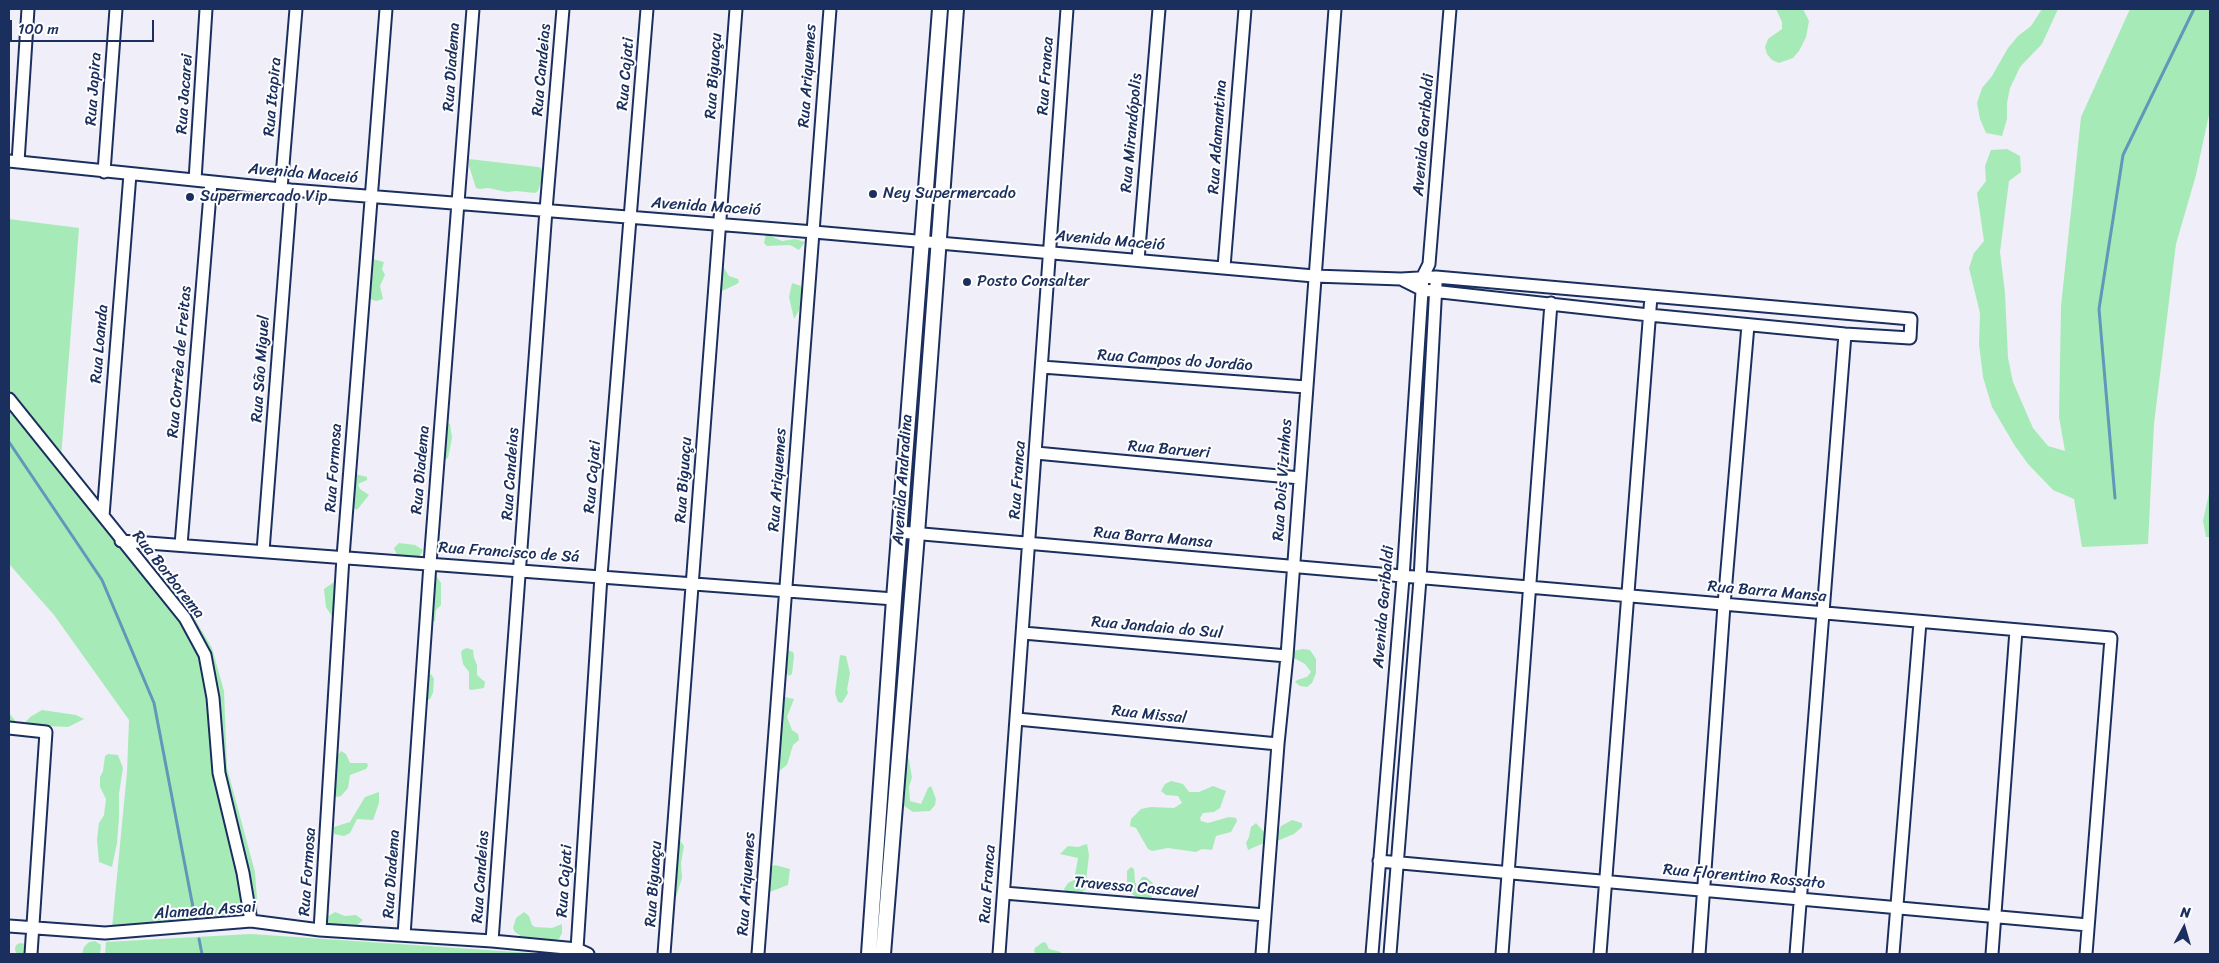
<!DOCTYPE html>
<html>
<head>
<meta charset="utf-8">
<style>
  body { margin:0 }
  #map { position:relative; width:2219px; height:963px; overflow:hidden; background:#f0eef8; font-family:Sriracha,sans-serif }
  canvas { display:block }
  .frame { position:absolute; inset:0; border:10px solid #1b2f5e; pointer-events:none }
  .north { position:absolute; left:2159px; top:903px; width:50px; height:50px; -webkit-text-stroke:4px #fff; paint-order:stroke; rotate:6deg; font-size:14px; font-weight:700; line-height:20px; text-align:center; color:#1b2f5e }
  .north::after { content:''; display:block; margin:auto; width:18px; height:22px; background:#1b2f5e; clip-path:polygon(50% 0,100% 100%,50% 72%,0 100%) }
  .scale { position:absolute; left:10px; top:20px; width:144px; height:22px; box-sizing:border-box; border:2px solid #1b2f5e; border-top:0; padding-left:6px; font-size:15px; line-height:18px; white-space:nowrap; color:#1b2f5e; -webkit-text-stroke:4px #fff; paint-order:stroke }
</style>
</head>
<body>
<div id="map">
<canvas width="2219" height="963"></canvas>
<div class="frame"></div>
<div class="north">N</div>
<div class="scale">100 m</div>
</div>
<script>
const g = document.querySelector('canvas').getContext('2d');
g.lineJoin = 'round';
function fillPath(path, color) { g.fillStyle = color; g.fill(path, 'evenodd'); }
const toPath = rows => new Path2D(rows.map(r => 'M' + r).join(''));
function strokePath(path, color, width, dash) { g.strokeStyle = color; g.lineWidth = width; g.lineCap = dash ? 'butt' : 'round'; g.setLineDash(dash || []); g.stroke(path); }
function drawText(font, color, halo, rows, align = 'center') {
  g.font = font + ' Sriracha,sans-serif'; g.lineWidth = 4; g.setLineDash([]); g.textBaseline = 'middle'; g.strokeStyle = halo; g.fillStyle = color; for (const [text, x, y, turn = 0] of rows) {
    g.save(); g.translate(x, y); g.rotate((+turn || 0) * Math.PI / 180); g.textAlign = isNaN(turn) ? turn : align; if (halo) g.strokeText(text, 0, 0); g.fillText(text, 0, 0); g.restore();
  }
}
fillPath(toPath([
  [1776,9,1803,9,1809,21,1806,37,1799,51,1793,58,1779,63,1772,60,1767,54,1765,47,1768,39,1782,29,1782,22],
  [2042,9,2058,9,2042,44,2020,67,2010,88,2007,103,2007,119,2002,136,1986,133,1980,119,1977,103,1982,88,1992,76,2008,48,2018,36,2031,26],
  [2130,9,2210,9,2210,110,2196,175,2176,244,2154,424,2148,544,2082,547,2074,499,2053,490,2028,464,2015,446,1992,407,1983,377,1979,344,1980,313,1969,268,1974,253,1984,241,1977,193,1986,181,1985,166,1991,150,2007,149,2020,156,2021,172,2009,181,2000,252,2005,293,2008,358,2013,382,2033,428,2048,446,2065,451,2059,417,2061,306,2081,117],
  [469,159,538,167,541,168,543,176,538,191,535,193,516,191,507,192,488,188,480,189,476,188,469,166],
  [9,219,79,228,61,458,189,609,212,648,224,691,227,768,255,872,258,913,198,917,166,925,112,928,127,772,129,720,54,615,9,564],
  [766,234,782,241,795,239,805,242,799,250,790,245,767,246,764,243],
  [373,259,384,262,382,269,385,275,380,286,383,299,376,301,370,299,370,295],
  [721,268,724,268,729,276,738,279,739,282,737,284,722,291,718,289],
  [792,283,801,286,803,292,802,305,794,319,789,297],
  [446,423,450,424,452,438,448,458,442,460],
  [355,474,367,477,367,480,358,484,360,489,369,495,357,510,352,506],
  [2210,489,2210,537,2206,537,2203,521],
  [399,543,415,545,423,550,418,559,398,558,394,548],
  [435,574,441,583,441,605,436,610,435,621,432,622,433,577],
  [337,580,334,624,333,618,326,607,324,589],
  [467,648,473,650,474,658,477,665,477,675,485,682,484,688,471,690,469,689,469,672,463,664,461,653,462,650],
  [1303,649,1310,650,1316,659,1316,673,1312,683,1307,687,1300,686,1295,682,1297,680,1307,677,1311,672,1305,664,1294,658,1293,651],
  [787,650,793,652,794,656,792,674,789,676,785,672],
  [840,655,846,656,850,673,847,690,848,693,842,703,838,702,835,693],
  [431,674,434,679,433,693,430,699,425,701,426,676],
  [785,697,794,699,787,717,792,730,798,734,799,740,793,745,787,765,779,771,777,768,777,761,781,747,781,720,783,699],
  [42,710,76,715,84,719,68,727,9,724,9,713,17,723,24,724,30,717],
  [341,751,346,754,350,763,367,763,368,766,366,769,350,775,348,788,341,796,338,797,334,796,334,781,337,766,335,759],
  [108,754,118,755,123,768,119,794,119,818,117,843,112,867,99,862,97,840,99,823,104,815,106,799,100,787,100,777,103,771,105,756],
  [906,754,909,760,912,777,909,787,910,801,921,804,928,788,931,786,936,799,935,805,930,811,913,812,901,804],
  [1171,781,1183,784,1189,792,1199,792,1213,786,1226,791,1220,808,1214,812,1203,813,1200,818,1201,821,1208,823,1229,817,1236,818,1237,821,1231,832,1216,836,1212,850,1202,849,1196,852,1168,848,1152,851,1148,849,1136,828,1130,826,1131,819,1141,809,1151,807,1174,808,1182,803,1178,796,1166,795,1161,791,1165,784],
  [379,792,379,803,373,820,357,819,350,833,344,836,334,834,334,827,350,822,365,797],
  [1292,820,1302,823,1302,827,1294,834,1277,841,1276,838,1281,826],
  [1256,823,1264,832,1266,830,1266,842,1248,850,1246,843,1249,837,1251,827],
  [678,838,684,846,681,863,682,878,676,897,673,894],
  [1087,844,1089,855,1085,890,1079,894,1068,894,1064,889,1068,883,1074,880,1078,858,1060,854,1068,846,1078,847],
  [775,865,790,869,788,885,767,893,769,868],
  [1131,867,1134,869,1135,882,1137,885,1142,877,1146,877,1153,883,1154,894,1150,899,1140,900,1127,890,1127,871],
  [335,912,345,916,356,915,363,920,354,928,333,926,328,924,327,917],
  [524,912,529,916,532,925,535,927,552,928,562,924,562,933,559,939,542,942,525,939,515,932,513,928,516,918],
  [251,934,487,950,544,954,105,954,106,942],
  [95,941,101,945,100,954,82,954,84,947,89,942],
  [1043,942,1046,943,1049,949,1061,952,1060,954,1036,954,1034,951,1035,948],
  '15 949a6 6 0 1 1 12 0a6 6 0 1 1-12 0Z'
]), '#a6ebb7');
strokePath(toPath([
  [9,442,102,580,154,703,196,923],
  [2115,498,2099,309,2123,155,2194,9],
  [199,939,202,954]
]), '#6397b9', 3);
const minor = toPath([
  [9,161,291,190,814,232,1314,276,1401,279,1436,277,1911,319,1910,338,1845,334,1649,315,1423,290,1401,279],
  [18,162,28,9],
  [104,172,116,9],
  [195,180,206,9],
  [281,189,296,9],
  [1138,260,1159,9],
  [1224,267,1245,9],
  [1042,367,1306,387],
  [9,399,185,618,205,655,213,698,219,773,243,873,251,921],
  [1036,453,1300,478],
  [103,516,130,174],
  [900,532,2111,638,2086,954],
  [121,541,894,599],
  [181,545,211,182],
  [263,551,291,190],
  [1023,633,1287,656],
  [1017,719,1278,744],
  [9,728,46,732,31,954],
  [1379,861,2088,925],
  [1004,893,1265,915],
  [9,926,105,933,251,921,320,930,492,941,577,949,588,954],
  [320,930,343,557,386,9],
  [404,935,430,564,473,9],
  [492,941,546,210,563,9],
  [577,949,601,576,647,9],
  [664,954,736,9],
  [758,954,830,9],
  [999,954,1067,9],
  [1262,954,1278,744,1287,656,1335,9],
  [1372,954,1403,578,1423,276,1429,264,1450,9],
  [1390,954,1420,579,1436,284],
  [1502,954,1551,303],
  [1600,954,1651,296],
  [1699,954,1724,605,1748,325],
  [1796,954,1845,334],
  [1893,954,1920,622],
  [1992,954,2016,630]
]);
const major = toPath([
  [869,954,894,599,940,9],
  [883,954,917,534,956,9]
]);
strokePath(minor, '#1b2f5e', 15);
strokePath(major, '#1b2f5e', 18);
strokePath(minor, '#fff', 11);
strokePath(major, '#fff', 14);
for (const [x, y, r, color] of [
  [873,194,5,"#1b2f5e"],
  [190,197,5,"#1b2f5e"],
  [967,282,5,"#1b2f5e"]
]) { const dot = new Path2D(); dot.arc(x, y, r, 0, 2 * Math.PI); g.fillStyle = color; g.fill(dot); strokePath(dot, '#fff', 2); }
drawText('16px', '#1b2f5e', '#fff', [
  ["Rua Diadema",452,67,-86],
  ["Rua Candeias",542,70,-85],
  ["Rua Cajati",626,74,-85],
  ["Rua Biguaçu",714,76,-86],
  ["Rua Ariquemes",808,76,-86],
  ["Rua Franca",1046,76,-86],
  ["Rua Japira",94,89,-86],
  ["Rua Jacarei",185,94,-86],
  ["Rua Itapira",273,97,-85],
  ["Rua Mirandópolis",1132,133,-85],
  ["Avenida Garibaldi",1424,135,-85],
  ["Rua Adamantina",1218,137,-86],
  ["Avenida Maceió",303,174,5],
  ["Avenida Maceió",706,207,4],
  ["Avenida Maceió",1110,241,5],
  ["Rua Loanda",100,344,-85],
  ["Rua Campos do Jordão",1175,361,4],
  ["Rua Corrêa de Freitas",180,362,-85],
  ["Rua São Miguel",261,369,-86],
  ["Rua Barueri",1169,450,5],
  ["Rua Formosa",334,468,-86],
  ["Rua Diadema",421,470,-85],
  ["Rua Candeias",511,474,-86],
  ["Rua Cajati",593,477,-85],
  ["Rua Biguaçu",684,480,-86],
  ["Rua Ariquemes",778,480,-86],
  ["Avenida Andradina",903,480,-86],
  ["Rua Franca",1018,480,-86],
  ["Rua Dois Vizinhos",1283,480,-86],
  ["Rua Barra Mansa",1153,538,5],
  ["Rua Francisco de Sá",509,553,4],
  ["Rua Borborema",168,575,52],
  ["Rua Barra Mansa",1767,592,5],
  ["Avenida Garibaldi",1384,607,-85],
  ["Rua Jandaia do Sul",1157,628,5],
  ["Rua Missal",1149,715,6],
  ["Rua Formosa",308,872,-86],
  ["Rua Diadema",392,874,-86],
  ["Rua Candeias",481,877,-86],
  ["Rua Florentino Rossato",1744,877,5],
  ["Rua Cajati",565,881,-86],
  ["Rua Biguaçu",654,884,-86],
  ["Rua Ariquemes",747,884,-86],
  ["Rua Franca",988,884,-86],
  ["Travessa Cascavel",1136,888,5],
  ["Alameda Assai",205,911,-4]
]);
drawText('16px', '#1b2f5e', '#fff', [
  ["Ney Supermercado",883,194],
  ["Supermercado Vip",200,197],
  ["Posto Consalter",977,282]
], 'left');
</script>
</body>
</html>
